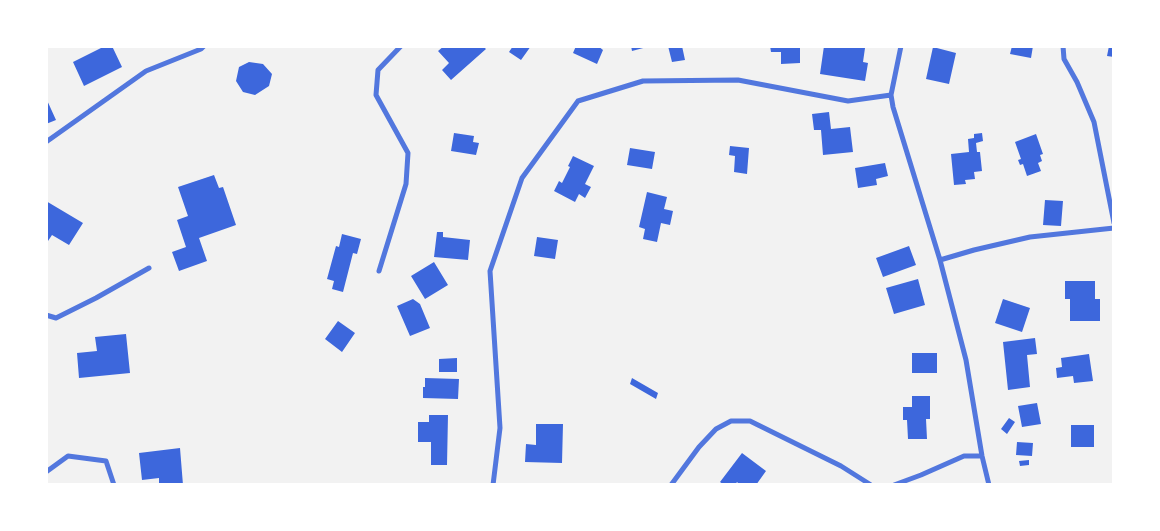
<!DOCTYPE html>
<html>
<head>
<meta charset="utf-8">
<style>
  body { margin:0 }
  #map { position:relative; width:1160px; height:531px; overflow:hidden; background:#f2f2f2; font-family:Arial,sans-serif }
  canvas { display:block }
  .frame { position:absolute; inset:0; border:48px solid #fff; pointer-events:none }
</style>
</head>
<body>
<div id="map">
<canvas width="1160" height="531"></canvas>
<div class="frame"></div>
</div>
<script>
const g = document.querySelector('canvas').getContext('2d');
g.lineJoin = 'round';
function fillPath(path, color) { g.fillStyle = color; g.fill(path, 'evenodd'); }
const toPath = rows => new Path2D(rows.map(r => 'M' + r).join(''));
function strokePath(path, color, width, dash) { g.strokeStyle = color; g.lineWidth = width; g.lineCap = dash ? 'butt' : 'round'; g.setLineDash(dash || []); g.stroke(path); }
fillPath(toPath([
  [105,46,112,46,122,67,84,86,73,62],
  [444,46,483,46,486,49,451,80,442,70,449,63,438,51],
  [513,46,531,46,521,60,509,52],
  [576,46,598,46,603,50,597,64,573,53],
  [631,46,647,46,647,47,632,51],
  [668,46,682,46,685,60,672,62],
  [770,46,800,46,800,63,781,64,781,52,771,52],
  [824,46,865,48,863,62,868,63,865,81,820,74],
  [1012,46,1033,46,1031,58,1010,54],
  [1109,46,1114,46,1114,57,1107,56],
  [933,47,956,53,949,84,926,79],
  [249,62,263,64,272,74,269,86,255,95,243,92,236,81,239,67],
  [46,98,56,120,46,124],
  [829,112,831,129,850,127,853,152,823,155,821,130,814,130,812,114],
  [454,133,474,136,473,142,479,143,476,155,451,151],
  [982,133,983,141,976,143,977,152,980,152,982,171,974,172,975,179,965,180,966,184,954,185,951,154,969,152,968,139,974,138,974,134],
  [1036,134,1043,154,1040,155,1042,161,1038,163,1041,171,1027,176,1023,164,1020,165,1018,160,1021,159,1015,142],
  [730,146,749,148,747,174,734,172,735,156,729,155],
  [630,148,655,152,652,169,627,165],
  [573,156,594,166,585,184,591,187,585,198,579,194,575,202,554,191,559,181,562,183,570,167,568,166],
  [885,163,888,176,876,179,877,185,858,188,855,168],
  [214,175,219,188,223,187,236,225,199,238,207,261,179,271,172,252,186,247,177,220,188,216,178,187],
  [647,192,667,197,664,209,673,211,670,225,661,223,657,242,643,239,645,229,639,227],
  [1045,200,1063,201,1061,226,1043,225],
  [46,201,83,223,69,245,52,235,46,244],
  [437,232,443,232,443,237,470,240,468,260,434,257],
  [342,234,361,239,357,254,353,253,343,292,332,289,334,281,327,279,336,246,339,247],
  [537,237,558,240,555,259,534,256],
  [909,246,916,265,883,277,876,258],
  [434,262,448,285,425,299,411,276],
  [918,279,925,305,894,314,886,288],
  [1065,281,1095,281,1095,299,1100,299,1100,321,1070,321,1070,299,1065,299],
  [413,299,420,304,430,328,410,336,397,306],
  [1003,299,1030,308,1022,332,995,323],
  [338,321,355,333,342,352,325,339],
  [126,334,130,373,79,378,77,353,97,351,95,337],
  [1035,338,1037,354,1027,355,1030,387,1008,390,1003,342],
  [912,353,937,353,937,373,912,373],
  [1089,354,1093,381,1074,383,1073,376,1057,378,1056,368,1062,367,1061,358],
  [457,358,457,372,439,372,439,359],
  [425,378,459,379,458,399,423,398,423,387,425,387],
  [632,378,658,393,656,399,630,384],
  [912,396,930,396,930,419,926,419,927,439,908,439,907,420,903,420,903,407,912,407],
  [1037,403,1041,424,1022,427,1018,406],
  [429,415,448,415,447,465,431,465,431,442,418,442,418,422,429,422],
  [1009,418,1015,422,1007,434,1001,429],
  [536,424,563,424,562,463,525,462,526,444,536,445],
  [1071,425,1094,425,1094,447,1071,447],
  [1017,442,1033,443,1032,456,1016,455],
  [180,448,183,485,159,485,159,478,142,480,139,453],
  [742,453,766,471,756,485,740,485,737,482,735,485,724,485,720,482],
  [1029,460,1029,465,1020,466,1019,461]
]), '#3d67dc');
strokePath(toPath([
  [901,46,891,95,893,107,940,260,966,360,982,456,989,485],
  [1063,46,1064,59,1077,82,1094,122,1114,223],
  [46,142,146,71,201,49,204,46],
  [940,260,974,250,1030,237,1114,228],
  [379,271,406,184,408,153,376,95,378,70,401,46],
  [46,315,56,318,96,298,149,268],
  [46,472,68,456,106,461,114,485],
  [493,485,500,428,490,271,522,178,578,101,643,81,738,80,848,101,891,95],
  [671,485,699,447,716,429,731,421,750,421,841,466,871,485],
  [894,485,921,475,964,456,982,456]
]), '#5277de', 5);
</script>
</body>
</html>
